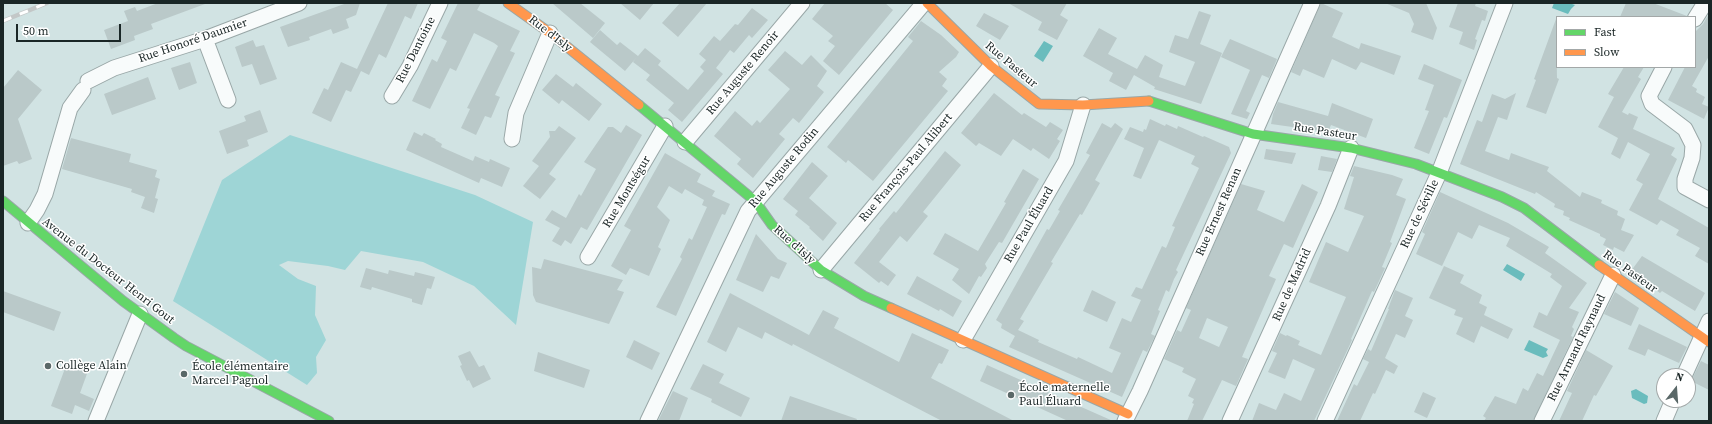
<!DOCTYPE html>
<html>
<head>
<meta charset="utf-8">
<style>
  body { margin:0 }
  #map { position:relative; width:1712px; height:424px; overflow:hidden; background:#d1e3e3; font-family:"Source Serif 4",serif }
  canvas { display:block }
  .frame { position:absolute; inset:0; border:4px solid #1a2626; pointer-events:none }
  .legend { position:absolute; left:1556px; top:16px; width:140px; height:52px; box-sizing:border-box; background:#fff; border:1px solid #a3a8a8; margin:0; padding:5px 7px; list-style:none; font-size:12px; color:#1a2626 }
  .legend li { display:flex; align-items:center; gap:8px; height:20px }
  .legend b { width:20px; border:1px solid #a3a8a8 }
  .north { position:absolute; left:1656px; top:368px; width:40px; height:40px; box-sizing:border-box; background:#fff; border:1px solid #a3a8a8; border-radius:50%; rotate:17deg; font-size:11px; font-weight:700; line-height:16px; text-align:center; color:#1a2626 }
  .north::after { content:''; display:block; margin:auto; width:14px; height:18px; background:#5a6868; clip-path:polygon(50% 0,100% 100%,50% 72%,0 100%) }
  .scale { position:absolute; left:16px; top:24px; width:105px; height:18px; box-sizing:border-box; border:2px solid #1a2626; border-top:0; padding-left:5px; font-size:12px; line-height:14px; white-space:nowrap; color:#1a2626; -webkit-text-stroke:3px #fff; paint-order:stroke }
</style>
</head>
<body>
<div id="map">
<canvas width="1712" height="424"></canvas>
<div class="frame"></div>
<ul class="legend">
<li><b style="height:5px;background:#63d668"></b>Fast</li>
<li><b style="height:5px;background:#ff974d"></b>Slow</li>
</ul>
<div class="north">N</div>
<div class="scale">50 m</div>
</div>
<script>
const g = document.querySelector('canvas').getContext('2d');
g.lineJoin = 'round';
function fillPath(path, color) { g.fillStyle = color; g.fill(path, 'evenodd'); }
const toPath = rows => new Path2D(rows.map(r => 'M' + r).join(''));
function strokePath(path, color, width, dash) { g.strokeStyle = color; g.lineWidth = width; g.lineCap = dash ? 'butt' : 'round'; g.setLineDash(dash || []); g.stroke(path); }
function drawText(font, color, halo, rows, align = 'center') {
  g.font = font + ' "Source Serif 4",serif'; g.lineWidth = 3; g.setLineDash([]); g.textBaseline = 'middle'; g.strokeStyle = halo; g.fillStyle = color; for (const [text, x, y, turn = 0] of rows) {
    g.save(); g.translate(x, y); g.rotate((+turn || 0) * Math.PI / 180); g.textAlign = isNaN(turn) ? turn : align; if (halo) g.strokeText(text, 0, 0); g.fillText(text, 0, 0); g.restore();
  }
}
fillPath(toPath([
  [290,135,475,195,533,222,516,325,474,286,423,262,361,251,345,270,328,266,288,261,279,265,298,279,316,286,315,315,326,340,316,357,317,373,307,385,173,301,222,180]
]), '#9ed5d6');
fillPath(toPath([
  [1554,3,1569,3,1575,5,1571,9,1568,14,1552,8],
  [1044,41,1053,46,1043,62,1034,56],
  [1507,264,1525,274,1521,281,1503,270],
  [1529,340,1548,349,1546,352,1548,356,1543,358,1524,350],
  [1636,389,1648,396,1647,403,1644,404,1632,398,1631,391]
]), '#6abcbd');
fillPath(toPath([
  [158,3,205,3,205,4,151,24,153,29,134,36,135,40,111,49,104,30,128,21,124,11,135,7,137,11],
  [347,3,360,3,356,15,346,19,349,28,333,34,331,29,309,37,310,40,288,47,280,27],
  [388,3,418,3,411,19,405,16,386,58,379,54,369,75,361,71,351,92,346,90,331,122,312,113,324,88,328,90,341,62,357,69],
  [458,3,481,3,477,10,520,31,510,51,515,53,495,95,500,97,491,118,485,116,476,135,461,128,470,109,467,108,498,46,494,43,474,33,456,71,450,68,430,109,412,101,432,59,437,62,447,41,441,38],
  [552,3,580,3,605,23,593,38],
  [620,3,654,3,640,20],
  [680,3,707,3,678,37,662,23],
  [825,3,885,3,893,10,839,75,823,61,835,46,828,41,833,36,812,19],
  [1008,3,1067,3,1060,15,1068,20,1057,40,1038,30,1042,22],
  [1321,3,1343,13,1332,37,1359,49,1361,43,1401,56,1394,75,1361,62,1356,70,1332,59,1324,78,1303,69,1300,76,1291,72],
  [1385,3,1426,3,1437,28,1433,40,1411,32,1414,24,1409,13],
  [1458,3,1476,3,1475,6,1488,11,1485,21,1482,20,1475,39,1477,40,1474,50,1459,44,1463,32,1449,27],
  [1626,3,1653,3,1687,16,1686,17,1620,17],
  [752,8,768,20,752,38,749,35,734,53,730,50,716,68,723,74,682,122,668,110,674,103,646,80,650,75,633,62,636,58,625,71,590,42,600,30,617,45,620,42,638,56,645,48,661,61,658,65,688,90,704,71,700,67,706,60,699,54,714,36,720,41,735,24,738,25],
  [1199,11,1211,15,1200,44,1222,53,1201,104,1154,89,1155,87,1134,75,1126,90,1109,81,1113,73,1083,56,1099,28,1117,38,1108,54,1137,69,1145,55,1163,65,1159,77,1185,86,1195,62,1169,52,1175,35,1188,39],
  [984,13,1009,26,1000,40,976,26],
  [1709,14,1709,56,1692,86,1697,89,1696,92,1705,97,1702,104,1709,107,1704,119,1668,100,1685,67,1695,67,1695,32,1703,24],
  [1556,19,1557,78,1559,79,1546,114,1526,107,1536,80,1534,79],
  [921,21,941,35,959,52,956,57,939,72,947,79,942,86,948,91,873,181,848,160,846,163,827,147,913,41,908,37],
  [1230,39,1277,59,1269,78,1262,75,1246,111,1250,113,1247,119,1231,114,1250,70,1221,57],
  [253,40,256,47,264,45,277,79,260,85,252,64,242,67,235,47],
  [785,51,802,65,811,55,827,71,817,86,824,92,799,123,793,118,779,134,785,139,753,178,737,164,741,159,714,136,735,111,752,126,757,120,760,123,790,89,768,70],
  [190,62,197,83,179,90,171,68],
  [1424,64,1462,80,1447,118,1444,117,1429,154,1414,148,1429,111,1425,110,1434,85,1418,79],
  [1624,67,1644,67,1638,77,1641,79,1622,112,1628,115,1629,113,1638,117,1633,129,1675,148,1671,155,1677,159,1658,199,1709,228,1709,264,1695,256,1700,248,1676,235,1679,230,1661,220,1657,225,1629,210,1643,184,1636,180,1650,154,1628,142,1620,159,1611,154,1618,138,1598,127,1614,97,1608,94],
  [18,70,42,90,18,119,32,159,19,164,17,161,3,166,3,88],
  [556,74,573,87,576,83,602,104,589,121,562,100,559,104,542,90],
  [148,77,156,99,112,115,104,94],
  [994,93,1022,115,1024,113,1046,127,1050,122,1063,130,1057,139,1060,141,1049,159,1033,148,1031,151,1013,139,1001,156,979,143,976,146,961,133],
  [1516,93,1507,120,1498,117,1485,151,1509,160,1511,153,1549,167,1547,171,1580,197,1582,192,1602,200,1601,203,1618,211,1617,215,1625,219,1621,230,1634,235,1624,252,1614,247,1613,250,1603,245,1606,239,1600,236,1600,234,1569,220,1570,218,1563,215,1564,211,1554,207,1555,204,1536,192,1535,194,1460,164,1477,120,1482,122,1492,94,1505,99],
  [1278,102,1328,116,1332,103,1373,119,1366,138,1331,125,1328,132,1271,124,1273,114],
  [260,110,268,132,247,140,249,146,227,154,219,131,246,121,244,116],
  [1150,119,1165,126,1166,124,1177,129,1178,126,1203,137,1204,136,1229,147,1231,153,1176,270,1178,272,1174,279,1169,292,1166,290,1158,310,1160,311,1151,334,1155,336,1147,352,1143,350,1122,397,1009,347,1015,336,1001,328,1002,324,996,320,1047,229,1049,230,1060,211,1058,210,1090,155,1086,153,1102,123,1111,128,1115,123,1123,129,1095,180,1100,183,1082,215,1080,214,1051,262,1053,263,1020,319,1024,321,1018,330,1039,340,1038,342,1077,359,1078,357,1112,373,1121,353,1109,348,1122,318,1131,322,1141,300,1131,296,1136,287,1142,289,1162,246,1166,248,1175,227,1172,226,1199,168,1191,164,1195,156,1159,140,1141,179,1133,176,1144,148,1124,139,1130,127,1143,132,1144,129,1146,130],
  [626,125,642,135,587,230,581,227,571,244,565,240,561,246,552,241,560,228,545,220,552,210,566,218,579,194,581,196,596,169,584,162,608,127,613,127,621,133],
  [559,126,576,138,549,174,556,179,540,199,523,186,539,166,532,161,550,137,549,131,555,131],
  [414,132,422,136,424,133,436,139,435,140,442,144,441,147,473,161,475,156,489,162,490,159,510,168,502,187,481,178,479,183,406,150],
  [71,138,131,154,129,162,157,170,155,177,160,179,155,198,158,199,154,213,141,208,145,197,131,192,132,189,62,169],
  [1266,149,1296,153,1292,164,1264,159],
  [945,151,961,165,923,212,928,216,907,242,900,236,879,262,896,275,888,286,881,281,879,283,854,263,880,230,879,229,894,211,896,213],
  [665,153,701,174,697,182,715,191,712,196,730,204,725,215,722,214,715,229,676,316,656,307,682,259,680,257,689,238,692,240,707,207,702,205,704,200,685,189,682,194,669,186,657,207,670,220,658,247,661,249,649,276,630,268,626,275,611,266,631,230,624,226],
  [1321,156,1337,159,1332,172,1318,170],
  [812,162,828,176,809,198,837,223,823,241,809,228,810,227,795,215,798,211,783,199],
  [1354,166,1392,175,1403,179,1396,195,1406,199,1390,242,1392,243,1382,267,1385,268,1374,292,1372,291,1351,339,1352,340,1314,421,1252,421,1259,403,1276,410,1284,393,1301,401,1315,369,1293,359,1285,379,1268,372,1277,353,1272,351,1280,333,1286,336,1287,335,1300,341,1298,345,1321,355,1346,297,1309,282,1326,242,1348,252,1364,216,1344,209,1354,177,1350,176],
  [1023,169,1039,179,1002,243,999,242,985,264,987,268,981,277,979,276,969,294,952,280,959,269,933,254,945,233,978,251,1006,203,1004,202],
  [1241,184,1265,191,1257,210,1284,222,1302,184,1318,192,1293,248,1284,244,1269,276,1276,279,1242,357,1248,359,1236,386,1222,380,1202,421,1187,421,1194,404,1192,403,1194,399,1188,396,1196,379,1182,372,1184,368,1164,359,1177,330,1181,332,1191,310,1186,308],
  [1207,318,1228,327,1219,347,1199,338],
  [1440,192,1508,223,1549,247,1545,253,1587,283,1569,308,1579,312,1572,327,1574,329,1571,336,1573,337,1533,421,1484,421,1486,418,1483,416,1495,396,1516,404,1523,388,1528,391,1537,373,1543,376,1560,340,1533,327,1539,312,1547,316,1562,286,1550,277,1552,274,1506,246,1510,238,1479,225,1472,239,1458,232,1442,266,1416,254,1425,234,1422,232],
  [756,234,778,259,787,263,779,279,771,276,763,292,736,280],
  [1642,256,1705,293,1695,311,1662,291,1660,293,1631,271],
  [544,259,623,280,617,290,624,292,609,324,536,302,533,295,532,267,541,269],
  [1444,266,1464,275,1460,283,1482,295,1479,303,1487,307,1484,315,1513,329,1508,339,1481,326,1474,343,1456,334,1463,318,1454,315,1456,310,1429,298],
  [366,268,388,274,389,270,414,276,415,272,435,277,431,289,427,288,422,305,412,302,412,299,372,287,371,290,360,287],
  [917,276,962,301,953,317,940,309,939,311,907,294],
  [1092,290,1116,302,1107,322,1083,311],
  [1395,290,1413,298,1405,316,1413,320,1405,338,1396,334,1385,358,1398,366,1394,374,1386,370,1375,394,1373,393,1360,421,1337,421,1354,384,1357,386,1369,362,1363,359,1368,349,1371,351,1389,309,1388,309],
  [3,291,61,312,54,331,3,312],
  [1615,292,1639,308,1631,326,1604,314],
  [730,293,809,335,823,310,839,318,834,328,899,362,912,333,949,350,942,364,939,363,931,378,1014,421,942,421,793,344,792,346,765,332,762,339,738,327,726,352,707,342],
  [1639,324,1687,347,1679,363,1648,349,1645,356,1628,349],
  [634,340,660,353,652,370,626,357],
  [1586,350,1613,366,1596,396,1594,395,1582,421,1559,421,1572,393,1567,391],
  [470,351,479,367,484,365,491,379,473,388,469,380,467,381,460,366,462,365,458,356],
  [538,352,590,370,584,388,534,371],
  [1701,361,1709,365,1709,390,1691,381],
  [67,363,88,371,80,393,94,399,89,411,75,405,72,414,51,406],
  [703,364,724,374,719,383,750,398,741,417,711,402,712,399,690,389],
  [987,365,1079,406,1113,421,1068,421,980,381],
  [673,391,688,398,679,421,658,421],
  [1423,392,1436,398,1427,418,1414,412],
  [790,396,857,419,856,421,781,421]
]), '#bac9c9');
const street = toPath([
  [1695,19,1705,3],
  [205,39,228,100],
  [1664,67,1649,96,1652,104,1685,129,1693,145,1692,158,1685,179,1685,187,1709,200],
  [88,81,114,68,205,39,299,3],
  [392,96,410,66,440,3],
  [512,139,516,113,550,33],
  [685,142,802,3],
  [28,223,37,210,45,194,70,108,83,90],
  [588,257,665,126],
  [821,270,991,66],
  [963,340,1066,161,1083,105],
  [1684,376,1709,321],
  [96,421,140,314],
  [648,421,748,211,924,3],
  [1125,421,1140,391,1312,3],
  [1230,421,1328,206,1351,148],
  [1325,421,1439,173,1505,3],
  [1542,421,1613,275],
  [1664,421,1673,400]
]);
const fast = toPath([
  [1149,101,1253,134,1351,148,1416,164,1502,197,1524,208,1599,265],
  [639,105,755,201,772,225,821,270,864,296,891,308],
  [3,201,123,301,174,338,186,346,329,421]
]);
const slow = toPath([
  [508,3,550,33,639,105],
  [927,3,991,66,1039,104,1083,105,1149,101],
  [1599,265,1709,342],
  [891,308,1128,414]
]);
strokePath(street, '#99a7a7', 17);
strokePath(fast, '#99a7a7', 11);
strokePath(slow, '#99a7a7', 11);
strokePath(street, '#f8fbfb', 15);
strokePath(fast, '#63d668', 9);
strokePath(slow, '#ff974d', 9);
const rail = toPath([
  [3,21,47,3]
]);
strokePath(rail, '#c3c7c7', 4.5);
strokePath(rail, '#fff', 3, [9]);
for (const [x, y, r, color] of [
  [48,366,4,"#5a6868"],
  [184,374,4,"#5a6868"],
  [1011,395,4,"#5a6868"]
]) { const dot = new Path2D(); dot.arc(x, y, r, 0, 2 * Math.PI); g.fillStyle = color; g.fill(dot); strokePath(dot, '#fff', 1.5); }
drawText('12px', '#1a2626', '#fff', [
  ["Rue d'Isly",550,34,38],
  ["Rue Honoré Daumier",193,41,-19],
  ["Rue Dantoine",416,50,-63],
  ["Rue Pasteur",1011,65,40],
  ["Rue Auguste Renoir",743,73,-50],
  ["Rue Pasteur",1325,132,9],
  ["Rue Auguste Rodin",784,168,-50],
  ["Rue François-Paul Alibert",906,168,-50],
  ["Rue Montségur",627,192,-59],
  ["Rue Ernest Renan",1219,212,-66],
  ["Rue de Séville",1420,214,-65],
  ["Rue Paul Éluard",1029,225,-60],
  ["Rue d'Isly",794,245,42],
  ["Avenue du Docteur Henri Gout",108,271,38],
  ["Rue Pasteur",1630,272,36],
  ["Rue de Madrid",1292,285,-66],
  ["Rue Armand Raynaud",1577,348,-64]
]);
drawText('12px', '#1a2626', '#fff', [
  ["Collège Alain",56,366],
  ["École élémentaire",192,367],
  ["Marcel Pagnol",192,381],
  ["École maternelle",1019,388],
  ["Paul Éluard",1019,402]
], 'left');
</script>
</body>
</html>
